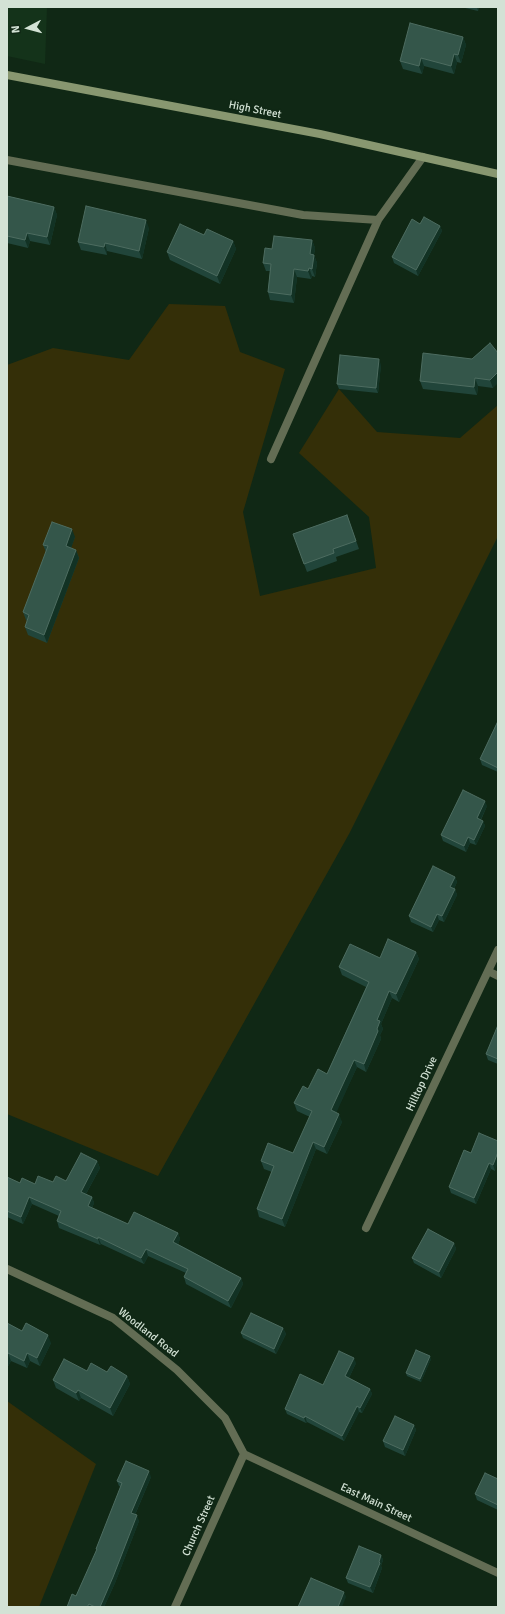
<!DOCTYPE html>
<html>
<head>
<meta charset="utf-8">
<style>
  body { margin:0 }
  #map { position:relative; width:505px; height:1614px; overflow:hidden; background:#102815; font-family:Signika,sans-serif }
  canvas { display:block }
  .frame { position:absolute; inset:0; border:8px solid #d3e2d5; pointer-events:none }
  .north { position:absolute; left:8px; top:8px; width:40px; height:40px; -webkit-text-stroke:3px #102815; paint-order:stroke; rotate:264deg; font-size:11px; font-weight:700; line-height:16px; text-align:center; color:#d3e2d5 }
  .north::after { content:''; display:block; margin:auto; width:14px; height:18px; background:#d3e2d5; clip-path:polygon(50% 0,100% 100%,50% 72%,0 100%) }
</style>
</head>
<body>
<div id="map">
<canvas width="505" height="1614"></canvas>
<div class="frame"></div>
<div class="north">N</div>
</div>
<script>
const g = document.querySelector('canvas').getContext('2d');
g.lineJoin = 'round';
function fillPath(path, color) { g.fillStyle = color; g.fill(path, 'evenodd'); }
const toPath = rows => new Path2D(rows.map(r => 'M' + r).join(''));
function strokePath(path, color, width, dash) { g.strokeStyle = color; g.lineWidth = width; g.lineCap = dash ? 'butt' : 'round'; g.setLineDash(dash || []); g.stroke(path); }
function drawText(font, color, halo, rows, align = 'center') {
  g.font = font + ' Signika,sans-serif'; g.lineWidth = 3.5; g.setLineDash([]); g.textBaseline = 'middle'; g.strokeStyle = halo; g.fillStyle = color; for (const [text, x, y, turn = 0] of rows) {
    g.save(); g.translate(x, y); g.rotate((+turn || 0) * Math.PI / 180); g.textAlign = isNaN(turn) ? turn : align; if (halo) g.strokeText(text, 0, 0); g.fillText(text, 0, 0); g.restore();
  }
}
fillPath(toPath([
  [7,7,47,7,45,64,7,56]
]), '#14331a');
fillPath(toPath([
  [169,304,225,306,240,352,285,369,243,512,260,596,376,568,369,517,299,453,339,389,377,432,460,438,498,405,498,536,349,834,158,1176,7,1114,7,365,53,348,129,360],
  [7,1401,96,1464,39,1607,7,1607]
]), '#342f08');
strokePath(toPath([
  [7,160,303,215,378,220],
  [271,459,378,220,423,157]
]), '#636d54', 8);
strokePath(toPath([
  [488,971,498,976],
  [366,1228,498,950],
  [7,1269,113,1318,177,1370,225,1418,244,1454],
  [244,1454,498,1573],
  [175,1607,244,1454]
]), '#636d54', 8);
strokePath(toPath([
  [7,75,320,134,498,174]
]), '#889770', 8);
fillPath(toPath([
  [461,7,479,7,478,11],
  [463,37,466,45,461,63,457,62,454,74,424,66,422,74,403,69,400,61],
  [7,196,54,207,57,215,50,245,30,241,28,248,7,243],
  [420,224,440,226,442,231,418,276,394,263,392,257],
  [149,228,142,259,107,251,107,255,81,250,78,242],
  [204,235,233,241,236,249,220,284,170,260,167,252],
  [312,240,315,248,314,255,317,263,315,277,312,276,311,279,297,277,294,303,270,300,268,292,270,271,266,271,263,263,272,249],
  [490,343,493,388,478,386,477,395,423,389,420,381,472,359],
  [381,365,378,393,339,389,337,384],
  [347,515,359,549,336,557,337,561,307,572,293,534],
  [75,537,71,548,76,550,79,558,47,643,28,635,25,627,27,621,26,620,23,612,46,552,43,545],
  [498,721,498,772,482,765,480,759],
  [487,806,481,820,483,821,485,826,476,845,470,843,466,852,443,841,441,835],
  [455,877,457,882,454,889,455,889,457,895,444,922,439,920,433,932,411,922,409,916],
  [416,952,419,959,399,1002,392,998,381,1024,383,1029,380,1035,381,1039,366,1072,357,1067,336,1112,342,1122,327,1154,316,1149,285,1227,259,1217,257,1209,272,1172,264,1169,261,1161,293,1153,310,1117,297,1111,294,1103,308,1089,327,1074,366,987,342,975,339,967,380,958],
  [498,1026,498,1064,488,1060,486,1054],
  [498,1141,495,1171,491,1169,476,1204,451,1193,449,1187,471,1153],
  [97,1161,100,1168,86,1194,92,1197,94,1203,92,1208,128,1224,178,1233,180,1239,178,1244,241,1278,243,1284,231,1308,186,1284,184,1277,186,1273,148,1256,144,1264,101,1244,100,1245,59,1228,57,1221,59,1216,32,1204,23,1224,7,1217,7,1177,20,1183,35,1184,66,1181],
  [454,1243,456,1249,441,1278,414,1263,412,1258],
  [7,1323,22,1331,51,1343,40,1366,30,1361,27,1368,11,1361,7,1368],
  [283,1328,286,1334,276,1354,243,1338,241,1333],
  [431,1359,421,1382,407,1376,406,1373],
  [356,1363,349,1378,370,1389,372,1394,362,1413,359,1412,344,1441,307,1422,306,1423,287,1414,285,1409],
  [87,1371,107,1372,127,1376,130,1384,113,1416,81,1398,79,1401,56,1388,53,1380],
  [414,1425,416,1430,405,1456,385,1447,383,1441],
  [151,1477,135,1515,139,1521,115,1583,104,1607,67,1607,76,1596,97,1551,96,1549,121,1487,119,1486,117,1481],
  [498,1479,498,1510,477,1500,475,1494],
  [381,1555,383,1560,381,1566,382,1568,373,1593,348,1583,346,1578]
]), '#21453a');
fillPath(toPath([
  [477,7,479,7,478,11],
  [463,37,466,45,461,63,458,55],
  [454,54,457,62,454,74,451,66],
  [421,58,424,66,422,74,419,66],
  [54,207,57,215,50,245,47,237],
  [146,220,149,228,142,259,139,251],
  [440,226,442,231,418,276,416,270],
  [27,233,30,241,28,248,25,240],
  [312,240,315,248,314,255,317,263,315,277,312,269,310,254],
  [233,241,236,249,220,284,217,276],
  [105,243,107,251,107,255,104,247],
  [309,268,312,276,311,279,308,271],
  [294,269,297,277,294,303,291,295],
  [379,359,381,365,378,393,376,388],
  [498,372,498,383,493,388,490,380],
  [475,378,478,386,477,395,474,387],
  [72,529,75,537,69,554,66,546],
  [76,550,79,558,47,643,44,635],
  [485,801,487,806,479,823,477,818],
  [483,821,485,826,476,845,474,840],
  [468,837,470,843,466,852,464,846],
  [455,877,457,882,452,893,450,887],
  [455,889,457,895,444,922,442,916],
  [437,914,439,920,433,932,431,927],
  [416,952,419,959,399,1002,396,994],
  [389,991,392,998,381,1024,383,1029,380,1035,381,1039,366,1072,364,1064,377,1029,377,1020],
  [354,1060,357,1067,334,1118,331,1110],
  [339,1114,342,1122,327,1154,324,1147],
  [313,1142,316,1149,285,1227,282,1219],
  [498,1152,498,1162,495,1171,493,1165],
  [97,1161,100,1168,83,1199,81,1192],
  [489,1163,491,1169,476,1204,474,1198],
  [29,1197,32,1204,23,1224,21,1217],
  [92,1197,94,1203,90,1212,88,1206],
  [178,1233,180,1239,176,1249,173,1242],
  [98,1237,101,1244,100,1245,98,1239],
  [454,1243,456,1249,441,1278,439,1272],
  [146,1249,148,1256,144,1264,141,1258],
  [241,1278,243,1284,231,1308,228,1301],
  [283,1328,286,1334,276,1354,274,1349],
  [48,1335,51,1343,40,1366,37,1358],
  [8,1353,11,1361,7,1368,7,1354],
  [27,1353,30,1361,27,1368,24,1361],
  [430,1356,431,1359,421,1382,420,1379],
  [354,1358,356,1363,347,1382,345,1376],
  [127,1376,130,1384,113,1416,110,1408],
  [370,1389,372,1394,362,1413,360,1408],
  [78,1390,81,1398,79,1401,76,1393],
  [357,1406,359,1412,344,1441,342,1436],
  [305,1416,307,1422,306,1423,304,1418],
  [414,1425,416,1430,405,1456,403,1450],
  [149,1471,151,1477,133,1519,131,1513],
  [137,1515,139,1521,115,1583,104,1607,100,1607],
  [381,1555,383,1560,381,1566,382,1568,373,1593,370,1587],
  [344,1592,346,1597,342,1607,338,1607]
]), '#123224');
const building = toPath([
  [410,23,463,37,458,55,454,54,451,66,421,58,419,66,400,61,410,23],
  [7,196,54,207,47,237,27,233,25,240,7,236,7,196],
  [86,206,146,220,139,251,105,243,104,247,78,242,86,206],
  [424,217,440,226,416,270,392,257,412,219,420,224,424,217],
  [180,224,204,235,207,229,233,241,217,276,167,252,180,224],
  [274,236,312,240,310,254,314,255,312,269,309,268,308,271,294,269,291,295,268,292,271,264,263,263,265,248,272,249,274,236],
  [490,343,498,353,498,372,490,380,475,378,474,387,420,381,423,353,472,359,490,343],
  [340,355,379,359,376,388,337,384,340,355],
  [347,515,356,541,333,549,334,553,304,564,293,534,347,515],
  [52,522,72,529,66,546,76,550,44,635,25,627,29,615,23,612,48,546,43,545,52,522],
  [498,721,498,768,480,759,498,721],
  [463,790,485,801,477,818,483,821,474,840,468,837,464,846,441,835,463,790],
  [433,866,455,877,450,887,455,889,442,916,437,914,431,927,409,916,433,866],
  [388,939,416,952,396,994,389,991,377,1020,380,1021,377,1029,378,1031,364,1064,354,1060,331,1110,339,1114,324,1147,313,1142,282,1219,257,1209,274,1166,261,1161,268,1143,293,1153,312,1111,294,1103,303,1086,308,1089,318,1069,327,1074,369,982,339,967,350,944,380,958,388,939],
  [498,1025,498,1059,486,1054,498,1025],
  [479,1133,498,1141,498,1152,493,1165,489,1163,474,1198,449,1187,464,1150,471,1153,479,1133],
  [81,1153,97,1161,81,1192,92,1197,88,1206,128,1224,134,1212,178,1233,173,1242,241,1278,228,1301,184,1277,188,1269,146,1249,141,1258,98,1237,98,1239,57,1221,61,1211,29,1197,21,1217,7,1211,7,1177,20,1183,22,1178,35,1184,38,1176,53,1182,56,1176,66,1181,81,1153],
  [428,1229,454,1243,439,1272,412,1258,428,1229],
  [251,1313,283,1328,274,1349,241,1333,251,1313],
  [7,1323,22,1331,26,1323,48,1335,37,1358,27,1353,24,1361,8,1353,7,1354,7,1323],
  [416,1350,430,1356,420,1379,406,1373,416,1350],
  [339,1351,354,1358,345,1376,370,1389,360,1408,357,1406,342,1436,305,1416,304,1418,285,1409,300,1374,323,1385,339,1351],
  [64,1359,87,1371,91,1363,107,1372,111,1366,127,1376,110,1408,78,1390,76,1393,53,1380,64,1359],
  [395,1416,414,1425,403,1450,383,1441,395,1416],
  [126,1461,149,1471,131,1513,137,1515,113,1577,100,1607,95,1607,89,1604,87,1607,67,1607,72,1594,76,1596,97,1549,96,1549,122,1483,117,1481,126,1461],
  [485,1473,498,1479,498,1505,475,1494,485,1473],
  [359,1546,381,1555,379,1562,380,1563,370,1587,346,1578,359,1546],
  [311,1578,344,1592,338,1607,298,1607,311,1578]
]);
fillPath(building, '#34564a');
strokePath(building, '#4d6c60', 1);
drawText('11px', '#d3e2d5', '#102815', [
  ["High Street",255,110,11],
  ["Hilltop Drive",422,1084,-65],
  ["Woodland Road",148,1333,38],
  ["East Main Street",376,1503,25],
  ["Church Street",199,1526,-66]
]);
</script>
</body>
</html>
